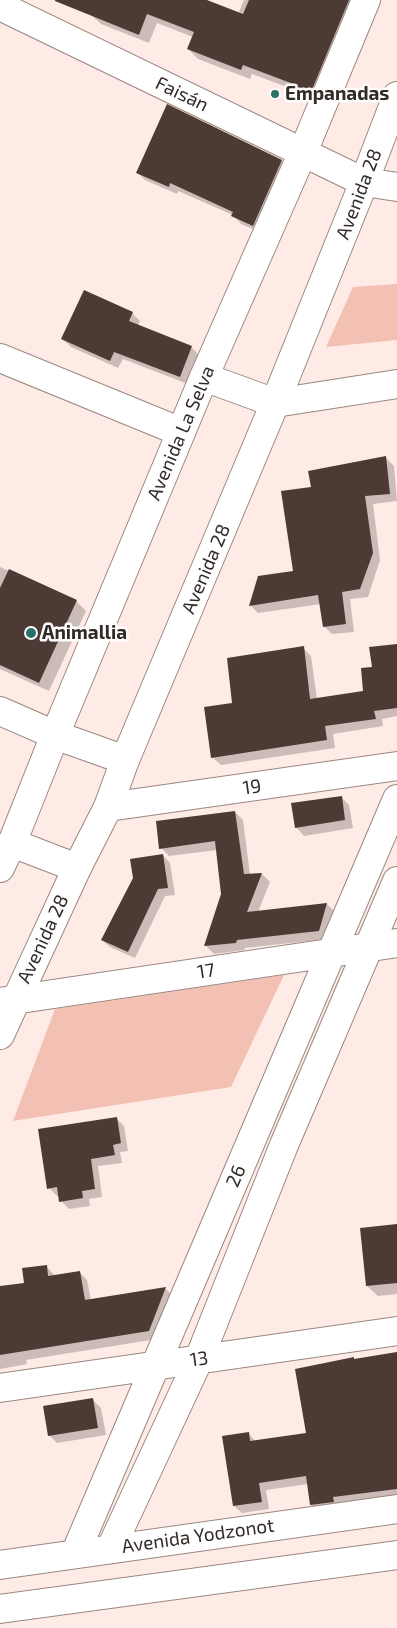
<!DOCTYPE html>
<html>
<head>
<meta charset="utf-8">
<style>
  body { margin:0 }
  canvas { display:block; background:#feebe5 }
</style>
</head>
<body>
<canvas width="397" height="1628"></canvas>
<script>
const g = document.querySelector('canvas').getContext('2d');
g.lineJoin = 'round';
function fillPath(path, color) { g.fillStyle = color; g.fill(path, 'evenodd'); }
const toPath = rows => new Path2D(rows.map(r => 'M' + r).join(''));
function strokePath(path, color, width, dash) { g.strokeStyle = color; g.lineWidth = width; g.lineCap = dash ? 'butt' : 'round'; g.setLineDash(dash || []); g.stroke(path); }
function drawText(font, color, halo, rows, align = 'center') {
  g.font = font + ' "Exo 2",sans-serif'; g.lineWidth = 5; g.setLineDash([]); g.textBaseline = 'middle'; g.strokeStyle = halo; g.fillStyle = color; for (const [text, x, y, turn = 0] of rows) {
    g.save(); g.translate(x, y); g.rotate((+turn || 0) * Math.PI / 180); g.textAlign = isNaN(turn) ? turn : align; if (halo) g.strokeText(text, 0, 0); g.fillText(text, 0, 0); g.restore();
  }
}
fillPath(toPath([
  [397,284,397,340,326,347,353,287],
  [284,975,231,1087,13,1121,55,1009]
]), '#f3c1b3');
fillPath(toPath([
  [97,0,203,0,238,14,244,0,362,0,319,106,305,100,295,90,252,74,250,79,198,59,188,49,193,37,157,23,149,43,101,24,91,15],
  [167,106,282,161,290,169,262,233,241,224,233,215,178,191,177,194,145,180,137,172],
  [132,313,140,321,138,326,191,347,199,355,188,384,123,359,118,368,71,347,63,339],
  [386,458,394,466,397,501,373,504,380,560,368,597,350,599,354,632,332,634,324,626,321,604,258,613,250,605,294,572,312,488],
  [0,567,76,601,86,611,49,691,0,669],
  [397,645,397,716,382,719,383,726,333,734,335,748,221,765,212,757,234,704,303,648,311,656,317,699,365,692,373,668],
  [341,797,349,805,353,828,304,836,296,827],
  [235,812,243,820,250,875,262,874,270,882,258,912,327,904,335,912,327,939,245,948,244,950,214,954,206,946,223,894,217,850,169,856,161,848],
  [163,855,170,863,175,895,165,896,135,958,110,947,102,940],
  [116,1118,124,1126,128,1151,120,1152,122,1163,98,1166,102,1197,89,1199,90,1206,69,1209,61,1201,60,1196,57,1196,49,1188],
  [397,1225,397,1294,378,1296,367,1286],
  [46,1266,55,1276,79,1272,87,1280,91,1300,165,1288,173,1296,157,1339,26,1360,27,1364,0,1369,0,1288,26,1284],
  [397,1354,397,1497,319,1513,311,1505,308,1484,266,1490,269,1509,242,1513,234,1506,249,1434,256,1442,307,1434,355,1360],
  [93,1400,101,1408,106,1435,57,1443,49,1435]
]), '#0003');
fillPath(toPath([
  [55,0,207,0,243,14,249,0,349,0,309,97,294,91,296,85,243,65,241,70,187,49,194,32,147,14,139,35,55,1],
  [167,104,282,160,253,226,231,216,233,212,170,183,169,187,136,173],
  [84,290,133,312,129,321,192,346,180,377,114,352,110,361,61,339],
  [386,456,390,494,365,496,373,553,360,589,342,592,346,624,323,627,318,595,249,606,258,576,293,571,281,491,311,487,308,471],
  [9,569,77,600,39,683,0,665,0,588],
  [397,644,397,708,374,711,376,719,325,726,327,740,211,758,204,707,232,703,227,658,304,646,310,699,363,691,361,668,372,667,369,647],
  [342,796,345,820,295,828,291,803],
  [235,811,244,874,262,873,247,912,327,903,319,931,237,940,236,943,204,946,221,894,215,841,159,849,156,821],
  [163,854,168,888,158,889,128,952,101,940,133,878,130,859],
  [117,1117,121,1143,113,1145,115,1155,91,1159,95,1189,82,1191,83,1198,59,1202,57,1187,47,1189,38,1129],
  [397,1224,397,1283,366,1286,360,1228],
  [47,1265,48,1276,80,1271,85,1300,166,1287,149,1331,0,1355,0,1286,24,1283,22,1268],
  [397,1352,397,1489,333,1497,334,1502,310,1505,306,1476,259,1483,262,1502,233,1506,222,1436,249,1432,250,1441,306,1433,295,1369,354,1357,354,1359],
  [93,1398,98,1428,48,1436,43,1406]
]), '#4c3a35');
const street = toPath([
  [0,6,364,182,397,187],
  [0,358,181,432],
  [204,377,275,403,397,384],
  [0,711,55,735,125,760],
  [108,807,397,766],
  [12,843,77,868],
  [0,1002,397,943],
  [0,1388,397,1331],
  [111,1548,199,1359,284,1145,397,881],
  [75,1554,397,799],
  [0,1565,397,1509],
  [0,1609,397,1555]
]);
const secondary = toPath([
  [0,868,12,843,55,735,204,377,303,152,366,0],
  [0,1035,77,868,108,807,125,760,275,403,364,182,397,96]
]);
strokePath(street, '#9b8781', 30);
strokePath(secondary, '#9b8781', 30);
strokePath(street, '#fff', 28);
strokePath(secondary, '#fff', 28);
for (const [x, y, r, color] of [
  [275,94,5,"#297067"],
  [31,633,6,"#297067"]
]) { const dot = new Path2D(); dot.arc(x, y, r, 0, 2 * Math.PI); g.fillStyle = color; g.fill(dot); strokePath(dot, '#fdfdfd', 2); }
drawText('19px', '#322a27', '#fdfdfd', [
  ["Faisán",182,94,26],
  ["Avenida 28",359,194,-69],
  ["Avenida La Selva",181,433,-67],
  ["Avenida 28",206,569,-67],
  ["19",252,787,-8],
  ["Avenida 28",43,939,-65],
  ["17",206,971,-9],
  ["26",236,1176,-67],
  ["13",199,1359,-8],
  ["Avenida Yodzonot",198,1536,-8]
]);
drawText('bold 19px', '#322a27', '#fdfdfd', [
  ["Empanadas",285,94],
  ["Animallia",42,633]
], 'left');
</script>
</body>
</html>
